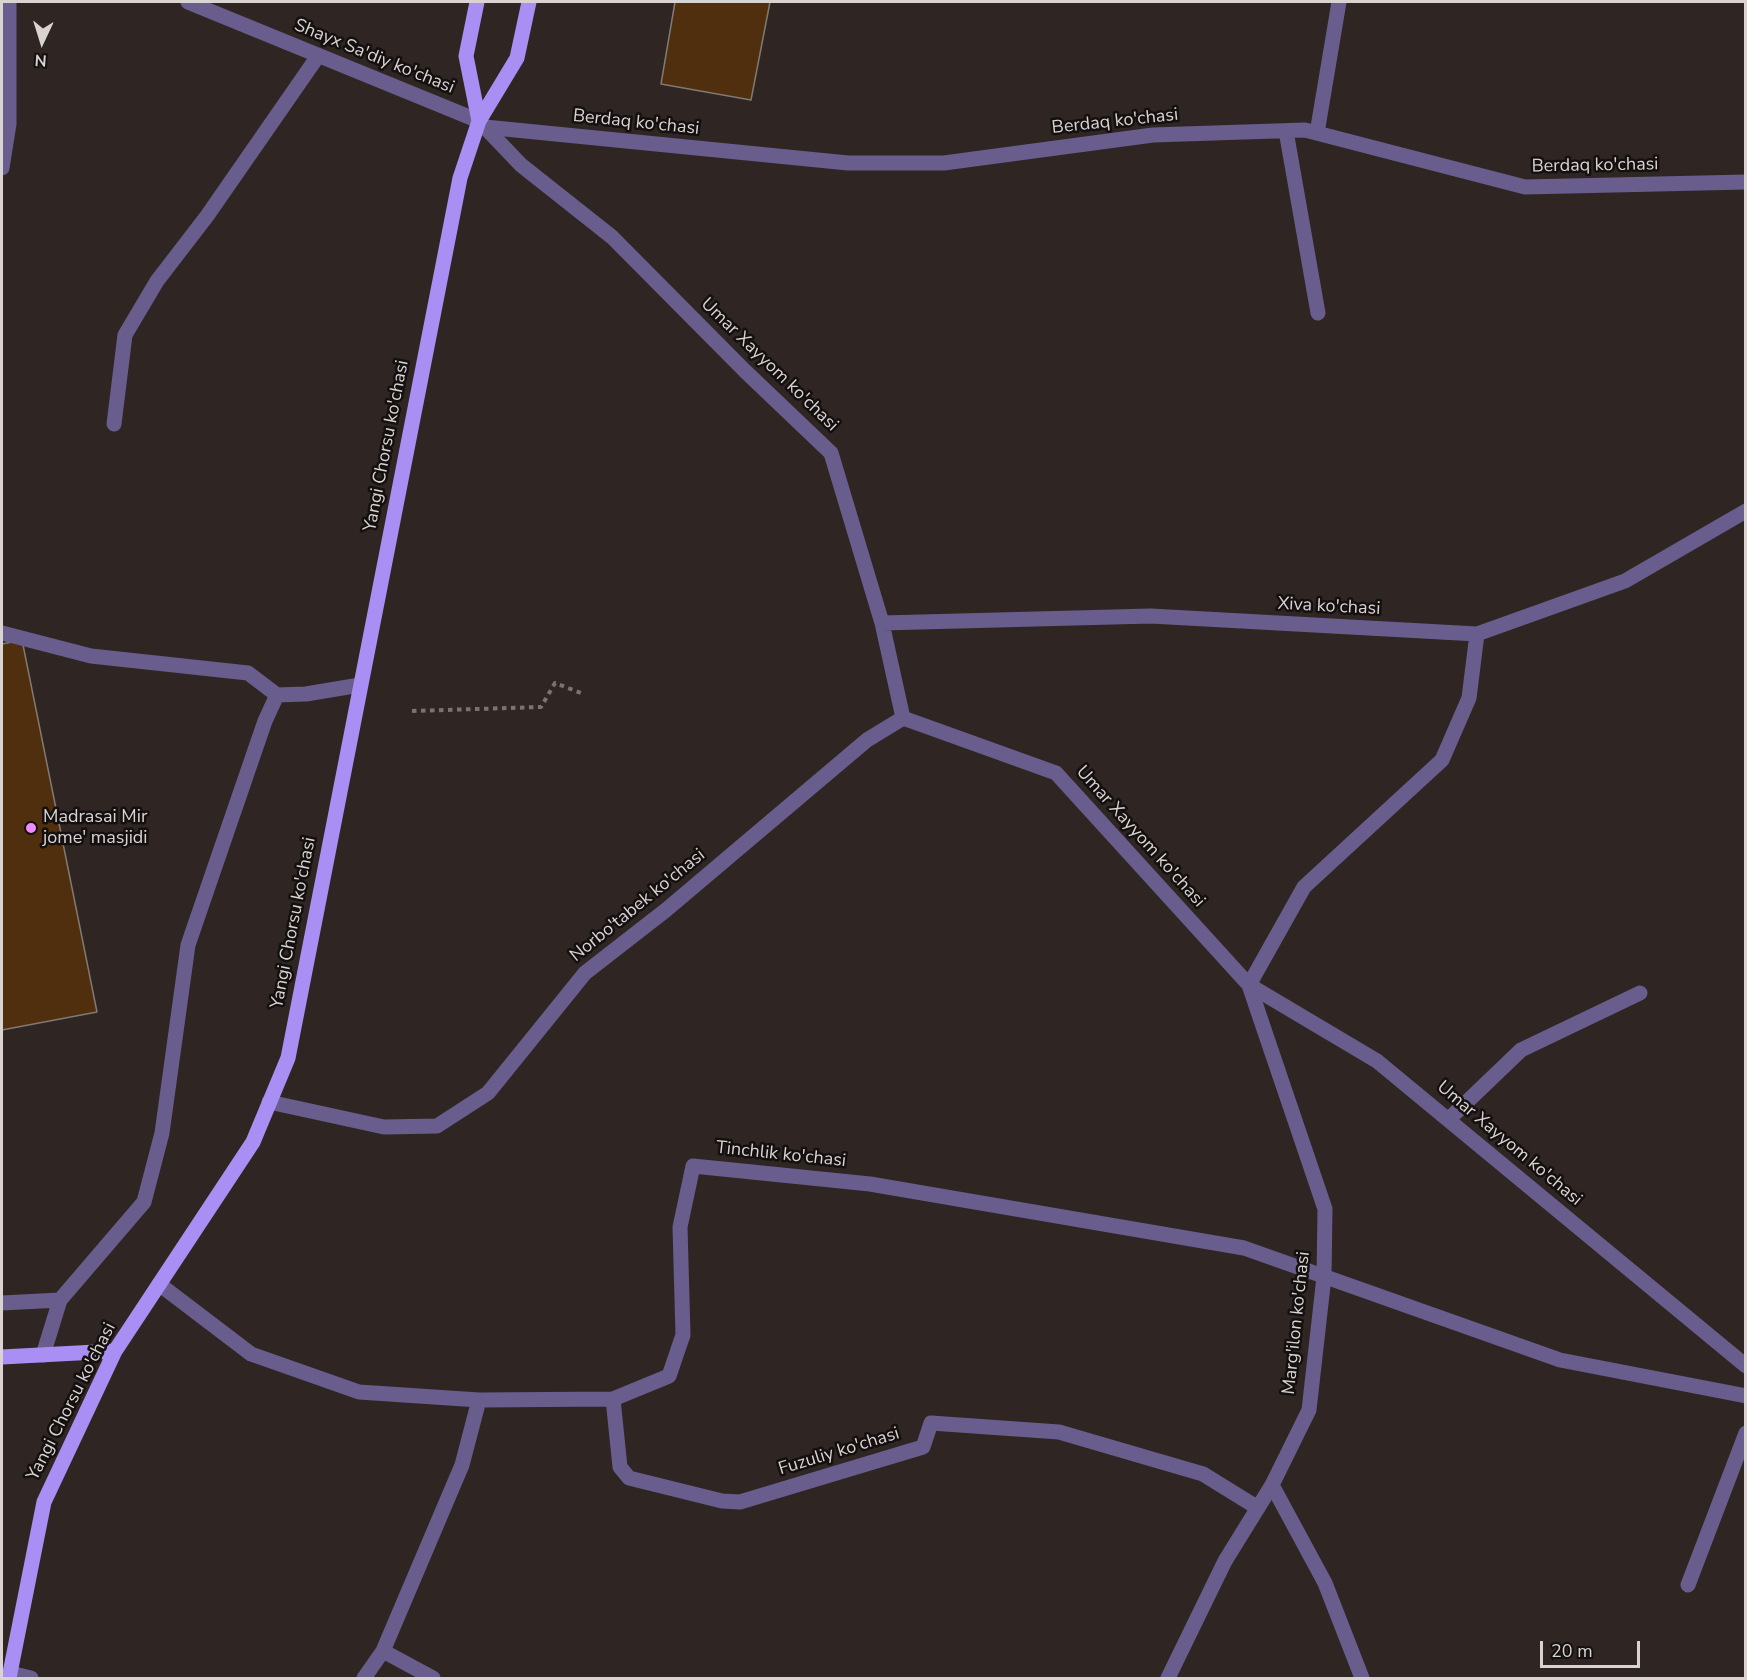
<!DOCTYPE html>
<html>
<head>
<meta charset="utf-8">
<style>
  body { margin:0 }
  #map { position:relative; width:1747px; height:1680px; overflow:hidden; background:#2f2623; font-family:"Nunito Sans",sans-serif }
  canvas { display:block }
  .frame { position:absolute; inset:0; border:3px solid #d9d3d1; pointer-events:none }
  .north { position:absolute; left:12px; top:12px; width:60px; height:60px; -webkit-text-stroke:4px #14100f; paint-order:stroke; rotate:184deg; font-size:16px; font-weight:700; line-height:24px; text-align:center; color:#d9d3d1 }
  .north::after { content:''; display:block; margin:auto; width:21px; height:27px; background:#d9d3d1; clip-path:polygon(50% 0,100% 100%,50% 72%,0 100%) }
  .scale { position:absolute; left:1540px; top:1641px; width:100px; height:27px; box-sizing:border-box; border:3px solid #d9d3d1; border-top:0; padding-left:8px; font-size:18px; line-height:21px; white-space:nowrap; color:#d9d3d1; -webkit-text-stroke:4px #14100f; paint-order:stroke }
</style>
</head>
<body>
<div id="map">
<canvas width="1747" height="1680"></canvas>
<div class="frame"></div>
<div class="north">N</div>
<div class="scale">20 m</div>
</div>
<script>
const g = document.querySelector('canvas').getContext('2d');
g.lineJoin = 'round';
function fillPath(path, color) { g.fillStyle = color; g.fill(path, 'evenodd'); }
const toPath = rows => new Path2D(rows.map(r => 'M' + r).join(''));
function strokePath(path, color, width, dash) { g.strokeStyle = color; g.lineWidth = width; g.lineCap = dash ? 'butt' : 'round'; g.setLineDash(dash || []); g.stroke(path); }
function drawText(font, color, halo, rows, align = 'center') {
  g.font = font + ' "Nunito Sans",sans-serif'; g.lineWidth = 5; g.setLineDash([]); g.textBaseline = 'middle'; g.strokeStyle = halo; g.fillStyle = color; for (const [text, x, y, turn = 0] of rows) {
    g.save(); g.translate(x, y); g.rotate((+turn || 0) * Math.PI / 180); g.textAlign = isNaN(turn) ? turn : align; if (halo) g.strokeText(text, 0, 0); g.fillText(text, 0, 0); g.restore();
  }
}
const building = toPath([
  [675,2,770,2,751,100,661,84,675,2],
  [22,640,97,1012,2,1030,2,644,22,640]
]);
fillPath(building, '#4f2f0e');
strokePath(building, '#827972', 1.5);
strokePath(toPath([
  [412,711,541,707,555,683,581,693]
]), '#7b7370', 4, [4.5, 4.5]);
strokePath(toPath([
  [188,2,479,121,521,165,612,237,745,371,831,453,882,623,903,718,1056,773,1249,985,1377,1061,1746,1366],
  [485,127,848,163,944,163,1153,135,1305,130,1525,187,1746,182],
  [1286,131,1318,313],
  [1317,133,1339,2],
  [2,168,9,124,9,2],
  [114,424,125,335,157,281,207,216,318,56],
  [882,623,1151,616,1477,634,1625,581,1746,511],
  [2,633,91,656,248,673,277,695],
  [269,1102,384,1127,437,1126,488,1093,585,973,666,910,867,740,903,718],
  [1449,1119,1521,1050,1640,993],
  [159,1284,251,1354,359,1392,479,1400,613,1399,669,1376,683,1335,680,1227,693,1166,870,1184,1244,1248,1560,1360,1746,1396],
  [2,1303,60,1300],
  [43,1355,60,1300,144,1202,162,1133,188,945,265,721,277,695,306,694,360,685],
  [613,1399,620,1467,629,1478,722,1501,740,1502,923,1447,931,1423,1059,1432,1203,1474,1258,1508],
  [1272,1485,1325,1583,1362,1678],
  [1688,1585,1746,1433],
  [10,1673,31,1678],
  [364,1678,383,1651],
  [433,1678,383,1651,462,1465,479,1400],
  [1168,1678,1225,1561,1272,1485,1309,1410,1324,1277,1325,1209,1249,985,1304,887,1442,760,1469,698,1477,634]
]), '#685d8d', 15);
strokePath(toPath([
  [477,2,466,56,479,121],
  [2,1357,115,1351],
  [9,1678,44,1502,115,1351,253,1142,288,1058,460,178,479,121,517,58,529,2]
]), '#a98ff3', 15);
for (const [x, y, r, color] of [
  [31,828,6,"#ed8cfa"]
]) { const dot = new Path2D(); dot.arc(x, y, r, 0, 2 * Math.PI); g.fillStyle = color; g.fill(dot); strokePath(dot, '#14100f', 2); }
drawText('18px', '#d9d3d1', '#14100f', [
  ["Shayx Sa'diy ko'chasi",374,57,22],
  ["Berdaq ko'chasi",1115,122,-6],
  ["Berdaq ko'chasi",636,123,6],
  ["Berdaq ko'chasi",1595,166,-1],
  ["Umar Xayyom ko'chasi",769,365,44],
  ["Yangi Chorsu ko'chasi",387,446,-79],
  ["Xiva ko'chasi",1329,607,3],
  ["Umar Xayyom ko'chasi",1140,837,48],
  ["Norbo'tabek ko'chasi",638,906,-39],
  ["Yangi Chorsu ko'chasi",294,923,-79],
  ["Umar Xayyom ko'chasi",1509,1144,40],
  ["Tinchlik ko'chasi",781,1155,6],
  ["Marg'ilon ko'chasi",1297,1323,-84],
  ["Yangi Chorsu ko'chasi",72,1402,-63],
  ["Fuzuliy ko'chasi",839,1452,-17]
]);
drawText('18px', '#d9d3d1', '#14100f', [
  ["Madrasai Mir",43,818],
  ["jome' masjidi",43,839]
], 'left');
</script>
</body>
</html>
